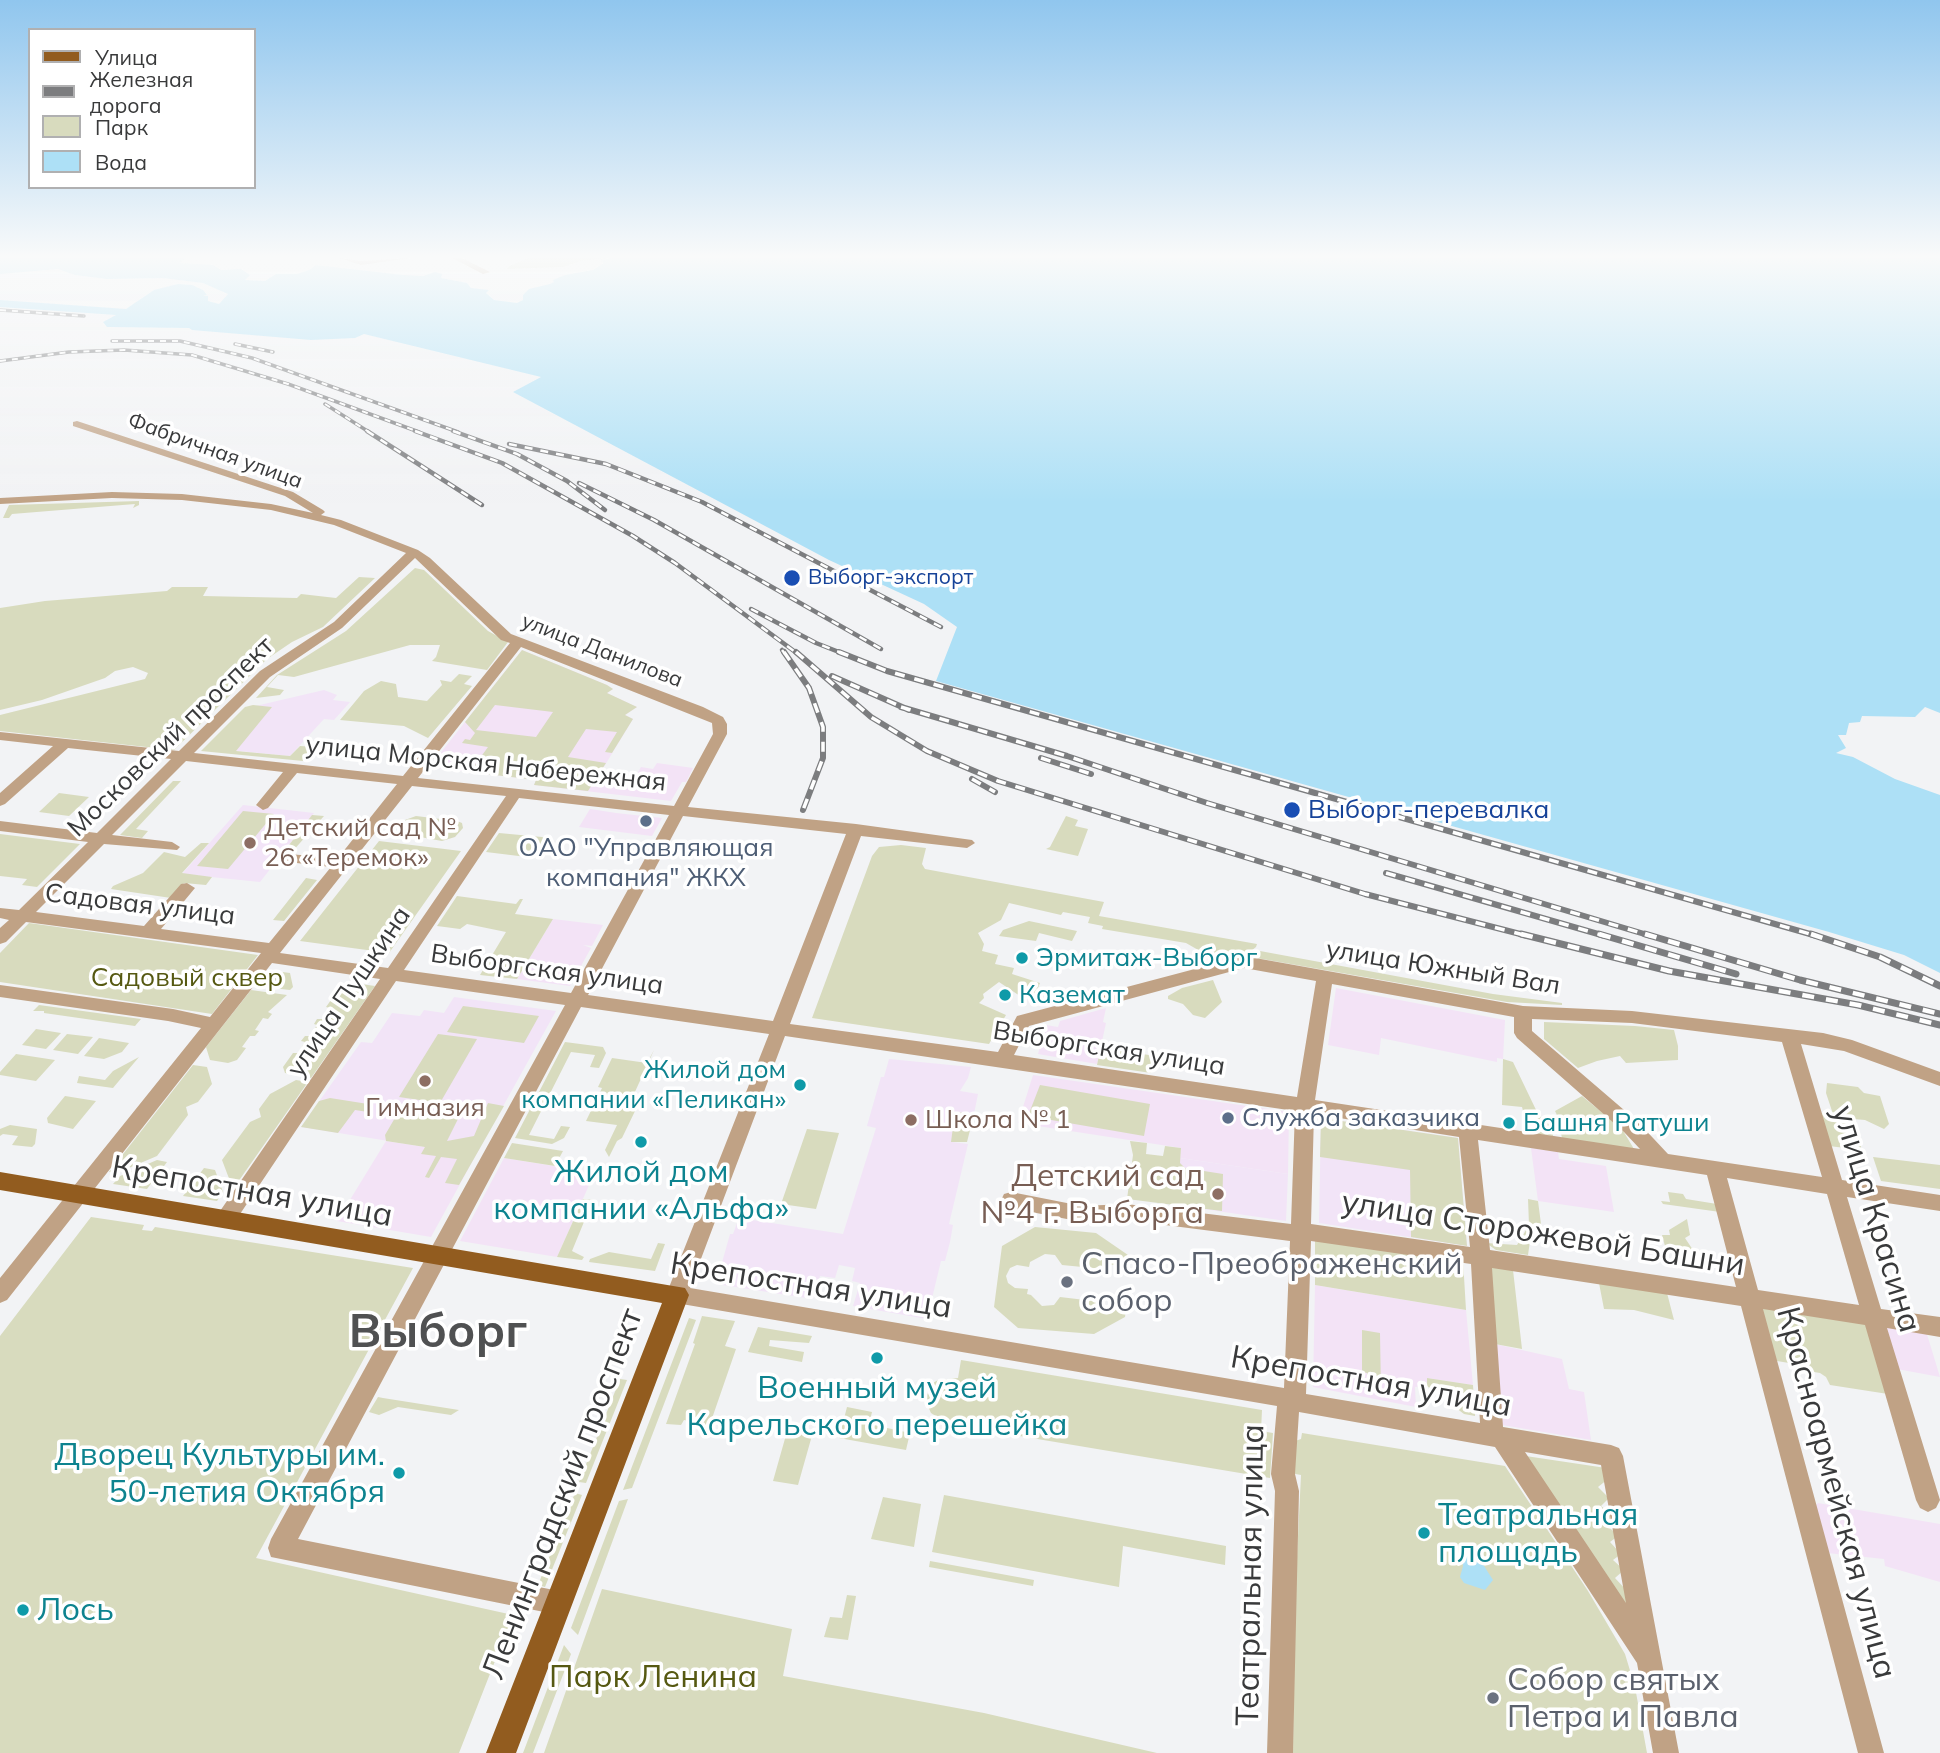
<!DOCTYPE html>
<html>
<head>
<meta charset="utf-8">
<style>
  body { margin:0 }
  #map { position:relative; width:1940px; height:1753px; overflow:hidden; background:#f2f3f5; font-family:Mulish,sans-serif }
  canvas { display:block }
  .legend { position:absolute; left:28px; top:28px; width:228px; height:161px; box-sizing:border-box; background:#fff; border:2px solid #b0b0b1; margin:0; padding:9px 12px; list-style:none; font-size:21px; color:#393a3b }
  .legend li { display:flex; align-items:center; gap:14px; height:35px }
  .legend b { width:35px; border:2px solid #b0b0b1 }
</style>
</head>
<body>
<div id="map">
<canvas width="1940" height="1753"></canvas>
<ul class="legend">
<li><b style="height:9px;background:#925c1f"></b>Улица</li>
<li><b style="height:9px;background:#7c7d7f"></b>Железная дорога</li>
<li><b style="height:19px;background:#d8dbbe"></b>Парк</li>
<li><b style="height:19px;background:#ade0f6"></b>Вода</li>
</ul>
</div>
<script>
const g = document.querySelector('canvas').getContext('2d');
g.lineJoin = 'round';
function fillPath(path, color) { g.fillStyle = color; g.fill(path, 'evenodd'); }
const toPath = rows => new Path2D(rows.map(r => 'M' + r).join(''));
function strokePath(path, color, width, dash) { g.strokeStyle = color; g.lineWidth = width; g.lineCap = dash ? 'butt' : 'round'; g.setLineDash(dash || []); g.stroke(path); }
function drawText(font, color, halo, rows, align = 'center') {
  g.font = font + ' Mulish,sans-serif'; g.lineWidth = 7; g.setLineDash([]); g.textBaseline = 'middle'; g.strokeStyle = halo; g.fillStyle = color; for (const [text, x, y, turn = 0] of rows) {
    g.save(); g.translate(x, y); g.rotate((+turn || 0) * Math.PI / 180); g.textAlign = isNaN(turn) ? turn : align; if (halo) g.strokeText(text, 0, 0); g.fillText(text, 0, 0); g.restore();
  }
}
fillPath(toPath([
  [522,650,607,685,613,689,607,693,637,707,625,715,633,719,602,770,637,774,641,767,653,769,657,763,693,768,686,782,682,782,671,801,534,785,536,780,437,768,431,765],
  [590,809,616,813,662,818,652,836,579,827],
  [553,919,603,925,592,946,583,945,591,948,570,986,517,979],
  [1336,988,1505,1020,1503,1059,1497,1058,1497,1062,1381,1038,1379,1055,1328,1045],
  [1106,1008,1103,1022,1106,1023,1097,1064,1038,1054,1046,1025,1058,1027,1060,1021],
  [1033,1075,1289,1112,1288,1174,1180,1158,1181,1148,1018,1123],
  [386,1141,476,1155,431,1237,337,1221],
  [1531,1148,1558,1152,1559,1159,1606,1166,1614,1212,1538,1201],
  [504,1158,579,1170,582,1171,578,1181,590,1183,557,1257,460,1241],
  [1315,1285,1466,1310,1473,1385,1427,1378,1427,1386,1415,1387,1416,1407,1313,1387],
  [1884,1325,1926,1331,1940,1377,1897,1369],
  [1495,1344,1562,1359,1569,1389,1584,1392,1591,1440,1502,1425],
  [1818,1503,1940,1524,1940,1582,1885,1566,1884,1559,1827,1553,1815,1506]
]), '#f3e3f6');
fillPath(toPath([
  [324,690,337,695,333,700,350,702,334,720,324,719,290,756,207,748,247,708],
  [243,805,314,813,260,882,182,874],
  [454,997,556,1011,476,1155,301,1127,361,1042,372,1043,392,1013,420,1016,424,1010,444,1013],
  [889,1059,971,1067,968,1078,960,1091,978,1094,974,1114,955,1112,951,1127,954,1128,952,1142,968,1144,949,1224,953,1225,950,1242,945,1261,941,1261,927,1319,853,1306,860,1283,852,1281,855,1268,839,1265,835,1278,820,1276,813,1299,716,1284,730,1234,733,1234,739,1218,843,1234,876,1128,867,1126,881,1077,884,1077],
  [1321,1118,1458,1138,1467,1246,1319,1223],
  [1180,1158,1288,1174,1286,1221,1148,1201,1180,1162]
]), '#f2e4f7');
fillPath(toPath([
  [529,258,608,258,580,261,564,267,507,269,509,266],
  [139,501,139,505,133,508,135,504,12,514,9,518,3,518,9,505],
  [415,568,424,570,488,631,508,642,487,670,432,661,436,657,440,645,410,645,294,677,278,675,267,687,284,690,280,695,256,698,277,675,346,631],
  [359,577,375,578,323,627,292,642,267,659,174,750,0,731,0,715,145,679,148,673,133,667,115,671,105,678,42,700,0,710,0,608,45,601,167,591,172,587,208,587,203,596,297,598,301,594,336,598],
  [522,650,607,685,613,689,607,693,637,707,625,715,633,719,612,753,605,752,617,732,586,729,568,757,606,763,588,791,534,785,536,780,470,772,488,747,462,743,465,739,470,740,475,733,465,722],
  [495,705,553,712,536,737,476,730],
  [459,674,472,676,464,684,472,686,428,738,404,726,340,720,364,691,381,681,396,684,398,697,427,701,442,685,440,680,451,682],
  [253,705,272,707,236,751,290,756,300,746,315,747,303,761,201,751,245,707],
  [173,781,181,781,136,829,148,831,142,838,120,835],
  [59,793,89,797,69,816,39,812],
  [243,811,274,814,228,869,197,866],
  [312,815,324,816,283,862,276,862],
  [416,816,457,821,462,823,463,828,455,837,442,841,398,833,398,828,405,820],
  [1066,816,1078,820,1075,826,1088,829,1078,856,1046,849,1050,847],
  [499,833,542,837,544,838,535,858,486,852],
  [0,834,80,844,37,887,22,885,27,879,0,876],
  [379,841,461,851,389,953,300,941],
  [201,843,209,843,182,873,212,877,206,885,184,883,171,898,111,889,113,886,143,873,164,852,185,857],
  [901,845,926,848,922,864,925,869,1104,902,1099,916,1257,944,1256,947,1251,951,1214,959,1186,943,1102,929,1103,926,1088,923,1090,917,1063,912,1061,915,1009,903,1001,920,978,933,984,944,982,951,998,955,995,964,1014,968,1012,974,1040,983,1034,998,1020,996,999,982,983,994,984,998,979,1003,1006,1015,989,1044,812,1018,872,856,879,847],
  [306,878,317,880,284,921,273,920],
  [457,896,516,904,520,899,523,899,515,914,553,919,517,979,480,975,506,932,467,924,460,929,437,926],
  [1029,921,1077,931,1072,941,1039,933,1036,941,999,936,1003,930],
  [29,923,258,955,212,1014,0,982,0,953],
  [1260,951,1493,994,1562,1003,1562,1005,1507,1002,1245,956],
  [267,970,290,973,293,987,290,990,254,986],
  [1213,980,1222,1002,1205,1018,1193,1015,1183,1004,1168,999,1168,996,1182,988],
  [354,983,375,986,311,1078,285,1073,283,1067,293,1053,298,1053,305,1042,301,1041,305,1036,310,1036,317,1025,314,1024,317,1019,323,1019,330,1008,326,1007,336,993],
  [251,990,287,995,268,1012,272,1014,268,1019,263,1018,255,1030,259,1031,255,1036,250,1036,242,1047,246,1048,237,1060,228,1063,210,1060,206,1047],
  [39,1005,141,1019,135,1026,44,1013,44,1011,33,1011],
  [463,1006,539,1016,524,1043,447,1032],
  [1544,1022,1635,1026,1674,1030,1678,1046,1678,1060,1626,1063,1620,1056,1597,1061,1578,1068,1544,1039],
  [36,1029,61,1033,46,1049,22,1045],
  [67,1034,93,1037,78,1054,53,1050],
  [438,1034,477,1039,440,1103,399,1097],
  [99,1038,129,1043,122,1052,104,1059,84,1056],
  [565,1042,603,1047,606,1053,599,1068,590,1067,595,1055,571,1052,529,1135,554,1139,561,1126,570,1127,564,1138,552,1144,515,1138],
  [1108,1049,1149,1055,1154,1060,1151,1073,1097,1065,1100,1050],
  [654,1050,629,1105,636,1109,622,1138,617,1141,609,1157,605,1150,617,1125,586,1121,602,1088,598,1087,612,1058,647,1063],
  [16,1054,55,1060,36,1081,0,1075,0,1072],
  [139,1057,113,1088,77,1083,79,1076,105,1080,113,1071],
  [1503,1059,1513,1062,1538,1114,1552,1127,1553,1136,1529,1133,1522,1107,1502,1105],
  [193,1065,207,1067,212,1084,198,1102,186,1107,188,1115,157,1156,117,1173,109,1172],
  [296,1080,308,1082,233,1189,222,1160,250,1122,261,1117,259,1109,270,1094],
  [1827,1083,1858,1087,1864,1093,1880,1096,1889,1124,1884,1129,1865,1120,1854,1119,1852,1125,1861,1141,1861,1150,1829,1146,1818,1113,1833,1114,1826,1093],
  [1040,1085,1150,1104,1144,1136,1028,1116],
  [65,1096,96,1101,73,1129,48,1123,47,1118],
  [1582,1096,1622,1129,1634,1149,1562,1138,1560,1129,1562,1125,1555,1111],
  [330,1098,368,1104,368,1112,355,1110,338,1133,301,1127,319,1101],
  [488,1103,504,1106,459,1185,445,1183,457,1159,441,1157,429,1178,425,1177,436,1156,421,1154,425,1147,386,1141,385,1135,399,1111,458,1119,447,1141,474,1136],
  [955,1112,974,1114,967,1142,951,1142],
  [1321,1118,1458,1138,1467,1246,1411,1237,1410,1170,1320,1157],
  [10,1125,37,1129,35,1144,32,1147,12,1145,18,1136,3,1134,0,1136,0,1129],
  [807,1129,839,1133,816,1209,781,1204],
  [1130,1141,1147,1143,1146,1154,1163,1156,1165,1146,1181,1148,1180,1163,1185,1168,1223,1174,1222,1211,1127,1199,1133,1155],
  [512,1143,563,1151,555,1166,504,1158],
  [1873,1157,1940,1165,1940,1189,1881,1181],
  [157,1160,167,1162,147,1189,113,1184,120,1176],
  [204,1168,215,1170,223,1192,217,1201,183,1196],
  [1668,1192,1683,1194,1686,1199,1717,1204,1720,1212,1663,1204,1661,1201,1670,1202],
  [583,1199,593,1200,572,1251,584,1257,582,1260,557,1257],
  [1528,1199,1538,1201,1541,1224,1535,1229,1530,1241,1528,1255,1496,1250,1486,1243,1517,1245,1529,1225],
  [91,1217,144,1225,142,1230,152,1231,155,1227,413,1268,256,1558,513,1615,459,1753,0,1753,0,1336],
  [1687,1219,1690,1235,1685,1238,1693,1250,1665,1246,1662,1235,1670,1235,1669,1230],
  [1035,1227,1096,1233,1128,1255,1128,1266,1104,1264,1103,1269,1062,1265,1055,1255,1045,1254,1030,1262,1029,1267,1017,1265,1010,1268,1006,1276,1008,1283,1015,1288,1028,1289,1027,1294,1031,1295,1042,1306,1054,1305,1060,1297,1102,1302,1102,1307,1126,1310,1125,1317,1094,1334,1018,1328,994,1307,1002,1246],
  [1315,1237,1463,1260,1466,1310,1315,1285],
  [658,1243,665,1244,655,1271,589,1262,590,1259,609,1252,651,1259],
  [1491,1267,1513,1270,1522,1349,1495,1344],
  [1599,1283,1667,1293,1674,1320,1634,1310,1604,1309],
  [1756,1304,1868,1321,1888,1394,1830,1385,1826,1377,1820,1373,1796,1369,1795,1364,1771,1360],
  [702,1316,735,1321,725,1346,736,1349,708,1430,697,1428,698,1423,684,1420,681,1425,666,1424,695,1344,693,1343],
  [689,1318,696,1320,632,1488,623,1490],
  [758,1327,812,1336,809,1343,770,1340,769,1346,804,1352,802,1362,748,1352],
  [1362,1330,1380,1333,1381,1392,1367,1390,1367,1373,1362,1372],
  [961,1360,1262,1410,1261,1431,1273,1433,1270,1478,948,1424,931,1413,926,1402,927,1395,933,1383,938,1380,958,1378],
  [1427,1378,1473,1385,1475,1416,1464,1414,1427,1386],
  [620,1379,627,1380,586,1483,579,1482],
  [378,1397,383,1398,459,1410,451,1415,398,1407,379,1415,369,1412],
  [847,1407,872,1412,869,1424,910,1433,906,1450,839,1438],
  [788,1428,813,1432,798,1485,773,1481],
  [1302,1433,1505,1466,1588,1591,1625,1654,1635,1687,1647,1753,1293,1753,1294,1618,1301,1475,1290,1473,1292,1442,1301,1439],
  [1519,1455,1606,1468,1608,1479,1598,1487,1609,1498,1601,1506,1613,1516,1606,1524,1618,1536,1610,1542,1621,1554,1613,1560,1624,1570,1615,1578,1628,1592,1632,1617],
  [575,1493,582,1495,545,1587,538,1585],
  [944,1495,1226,1546,1225,1565,1123,1546,1119,1587,932,1552],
  [883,1497,921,1504,914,1547,871,1539],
  [628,1499,578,1635,571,1628,619,1501],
  [930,1561,1034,1580,1033,1586,929,1567],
  [602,1589,792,1629,783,1676,984,1713,1157,1753,544,1753],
  [847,1595,856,1596,848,1640,824,1637,830,1617,842,1618],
  [564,1645,571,1654,533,1753,523,1753]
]), '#d8dbbe');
fillPath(toPath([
  [0,258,185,258,180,263,213,265,221,270,241,269,250,275,245,280,265,281,276,274,297,274,309,270,316,265,403,275,423,276,435,272,442,274,441,278,467,283,471,288,489,290,486,293,494,300,517,303,523,300,523,295,529,289,550,284,554,282,553,280,565,275,593,270,604,263,600,260,614,258,1940,258,1940,713,1925,707,1915,717,1862,716,1860,722,1849,723,1846,735,1838,735,1846,748,1836,753,1853,757,1895,779,1940,795,1940,973,1904,955,1829,932,936,681,957,627,924,604,829,560,513,392,541,377,364,334,355,338,311,340,192,330,189,328,107,327,103,322,116,315,0,307,0,300,126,309,154,290,178,284,192,285,203,290,207,295,203,296,208,296,208,301,219,304,228,294,203,283,163,278,107,279,75,275,58,269,0,274],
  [1477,1555,1493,1580,1485,1590,1464,1583,1460,1577,1463,1566,1462,1557]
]), '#ade0f6');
fillPath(toPath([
  [339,258,361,261,411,258,361,265,339,258],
  [452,258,462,258,490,272,483,274,452,258],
  [77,421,293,492,323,510,325,512,321,515,341,520,418,550,430,558,511,634,703,707,723,717,727,724,727,734,688,807,856,824,972,840,975,843,967,848,861,836,790,1024,998,1052,1017,1016,1244,956,1523,1006,1632,1011,1823,1033,1852,1040,1940,1072,1940,1086,1844,1051,1801,1044,1842,1180,1940,1195,1940,1211,1847,1197,1881,1309,1940,1317,1940,1337,1887,1328,1940,1500,1936,1508,1928,1512,1920,1508,1916,1500,1865,1325,1763,1309,1884,1753,1858,1753,1741,1306,1492,1268,1503,1427,1611,1445,1619,1448,1623,1456,1679,1753,1653,1753,1637,1663,1495,1447,1299,1412,1295,1474,1299,1491,1293,1753,1267,1753,1275,1491,1271,1474,1277,1406,670,1302,666,1295,769,1034,581,1007,298,1539,559,1591,568,1594,571,1603,568,1612,559,1615,271,1557,268,1548,271,1539,565,1005,396,981,232,1226,225,1228,218,1226,215,1220,218,1214,380,979,272,963,7,1300,0,1303,0,1278,201,1028,168,1021,0,997,0,985,173,1009,210,1017,261,953,26,922,6,942,0,944,0,928,9,920,0,918,0,908,19,910,88,842,0,831,0,821,97,833,171,759,68,748,5,804,0,806,0,793,53,746,0,740,0,732,179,751,260,671,334,622,406,553,334,525,271,510,182,500,112,498,0,504,0,498,112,492,182,494,271,504,313,513,285,496,73,426,73,422,77,421],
  [415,558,501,640,510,643,403,776,194,753,270,677,342,628,415,558],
  [521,647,712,723,713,734,674,806,418,778,521,647],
  [186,761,283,772,256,805,263,810,268,808,297,773,397,784,338,858,288,854,285,858,288,862,331,867,269,943,161,929,195,888,187,883,181,884,144,926,36,912,104,844,177,850,180,847,172,842,112,835,186,761],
  [412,786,506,796,388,968,280,953,412,786],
  [519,798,669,815,571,993,404,970,519,798],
  [683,816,846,834,773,1021,588,995,683,816],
  [1244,968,1316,981,1297,1097,1014,1055,1029,1026,1244,968],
  [1332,984,1514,1017,1514,1033,1517,1038,1624,1132,1640,1149,1315,1100,1332,984],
  [1532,1019,1632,1023,1782,1042,1822,1177,1668,1154,1638,1122,1532,1031,1532,1019],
  [785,1036,1295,1111,1291,1224,1126,1204,1082,1206,1011,1192,1004,1194,1001,1200,1004,1206,1011,1208,1082,1222,1126,1220,1290,1241,1284,1388,690,1288,785,1036],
  [1314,1114,1459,1137,1470,1247,1311,1224,1314,1114],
  [1478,1140,1707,1175,1736,1287,1490,1250,1478,1140],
  [1727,1178,1827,1194,1859,1305,1758,1290,1727,1178],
  [1311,1241,1471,1264,1480,1423,1306,1394,1311,1241],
  [1525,1452,1601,1465,1626,1603,1525,1452]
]), '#c0a285');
fillPath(toPath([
  [0,1172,685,1288,689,1295,516,1753,486,1753,662,1303,0,1190,0,1172]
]), '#925c1f');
const railFar3 = toPath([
  [0,310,84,316],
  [112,341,180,341,252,358,458,432],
  [235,344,273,352],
  [0,361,69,352,124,350,192,355,288,384,419,432],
  [325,404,369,432]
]);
const railFar2 = toPath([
  [367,431,482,505],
  [415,431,502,463,633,536,675,563,798,654],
  [453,431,517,454,567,481,605,510],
  [509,444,606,464,702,502,941,627],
  [579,483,654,520,881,649],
  [751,609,816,643,844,654],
  [782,650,785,654]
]);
const railFar1 = toPath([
  [784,652,809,688,823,727,823,758,803,810],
  [796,652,871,717,927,751,998,781,1365,894,1528,936],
  [839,652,887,671,1817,936],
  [832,676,909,710],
  [901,707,1067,756,1207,803,1651,936],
  [1041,758,1091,774],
  [972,779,995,792],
  [1386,873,1605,936]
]);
const rail = toPath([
  [1521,934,1669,971,1858,1005,1940,1025],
  [1599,934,1736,974],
  [1645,934,1800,980,1940,1014],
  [1811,934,1880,957,1940,986]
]);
strokePath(railFar3, '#7c7d7f', 3.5);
strokePath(railFar2, '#7c7d7f', 4.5);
strokePath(railFar1, '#7c7d7f', 6);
strokePath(rail, '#7c7d7f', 7);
strokePath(railFar3, '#fff', 2, [6]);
strokePath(railFar2, '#fff', 2.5, [8]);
strokePath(railFar1, '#fff', 3.5, [10]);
strokePath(rail, '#fff', 4.5, [12]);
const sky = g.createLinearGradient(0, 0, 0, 503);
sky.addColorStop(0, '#90c6ee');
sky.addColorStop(0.51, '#f9fafa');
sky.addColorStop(1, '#f9fafa00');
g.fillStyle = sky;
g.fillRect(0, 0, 1940, 503);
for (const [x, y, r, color] of [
  [792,578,9,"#1a4fb4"],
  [1292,810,9,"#1a4fb4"],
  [646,821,7,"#5c6f8a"],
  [250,843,7,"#8d6e63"],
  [1022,958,7,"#0f9aa8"],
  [1005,995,7,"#0f9aa8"],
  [425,1081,7,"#8d6e63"],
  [800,1085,7,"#0f9aa8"],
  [1228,1118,7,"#5c6f8a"],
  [911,1120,7,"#8d6e63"],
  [1509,1123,7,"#0f9aa8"],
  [641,1142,7,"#0f9aa8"],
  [1218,1194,7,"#8d6e63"],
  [1067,1282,7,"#6b7280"],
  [877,1358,7,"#0f9aa8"],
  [399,1473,7,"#0f9aa8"],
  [1424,1533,7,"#0f9aa8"],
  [23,1610,7,"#0f9aa8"],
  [1493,1698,7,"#6b7280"]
]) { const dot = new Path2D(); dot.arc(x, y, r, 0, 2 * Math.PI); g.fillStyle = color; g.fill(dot); strokePath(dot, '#fff', 2.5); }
drawText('21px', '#393a3b', '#fff', [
  ["Фабричная улица",215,451,20],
  ["улица Данилова",602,651,21]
]);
drawText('21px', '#164399', '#fff', [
  ["Выборг-экспорт",808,578]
], 'left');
drawText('26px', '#393a3b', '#fff', [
  ["Московский проспект",171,737,-44],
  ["улица Морская Набережная",486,764,6],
  ["Садовая улица",140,905,7],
  ["улица Южный Вал",1443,968,9],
  ["Выборгская улица",547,970,8],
  ["улица Пушкина",349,992,-56],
  ["Выборгская улица",1109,1049,9]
]);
drawText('26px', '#164399', '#fff', [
  ["Выборг-перевалка",1308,810]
], 'left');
drawText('26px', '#785e54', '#fff', [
  ["Детский сад №",264,828],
  ["26 «Теремок»",264,858],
  ["Гимназия",425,1108,"center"],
  ["Школа № 1",925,1120]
], 'left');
drawText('26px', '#4e5e75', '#fff', [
  ["ОАО \"Управляющая",646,848],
  ["компания\" ЖКХ",646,878],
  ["Служба заказчика",1242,1118,"left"]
]);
drawText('26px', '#0d838f', '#fff', [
  ["Эрмитаж-Выборг",1036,958],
  ["Каземат",1019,995],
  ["Жилой дом",786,1070,"right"],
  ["компании «Пеликан»",786,1100,"right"],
  ["Башня Ратуши",1523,1123]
], 'left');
drawText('26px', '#565912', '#fff', [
  ["Садовый сквер",187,978]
]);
drawText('32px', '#0d838f', '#fff', [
  ["Жилой дом",641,1172],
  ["компании «Альфа»",641,1209],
  ["Военный музей",877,1388],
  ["Карельского перешейка",877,1425],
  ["Дворец Культуры им.",385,1455,"right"],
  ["50-летия Октября",385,1492,"right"],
  ["Театральная",1438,1515,"left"],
  ["площадь",1438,1552,"left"],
  ["Лось",37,1610,"left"]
]);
drawText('32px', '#785e54', '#fff', [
  ["Детский сад",1204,1176],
  ["№4 г. Выборга",1204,1213]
], 'right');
drawText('32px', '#393a3b', '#fff', [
  ["Крепостная улица",252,1192,10],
  ["улица Красина",1876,1219,73],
  ["улица Сторожевой Башни",1543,1234,9],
  ["Крепостная улица",811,1286,9],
  ["Крепостная улица",1371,1382,10],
  ["Красноармейская улица",1836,1493,75],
  ["Ленинградский проспект",563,1494,-69],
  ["Театральная улица",1251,1575,-89]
]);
drawText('32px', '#5b616d', '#fff', [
  ["Спасо-Преображенский",1081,1264],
  ["собор",1081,1301],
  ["Собор святых",1507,1680],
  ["Петра и Павла",1507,1717]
], 'left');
drawText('32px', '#565912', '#fff', [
  ["Парк Ленина",653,1677]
]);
drawText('bold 47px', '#505152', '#fff', [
  ["Выборг",438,1333]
]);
</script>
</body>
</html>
